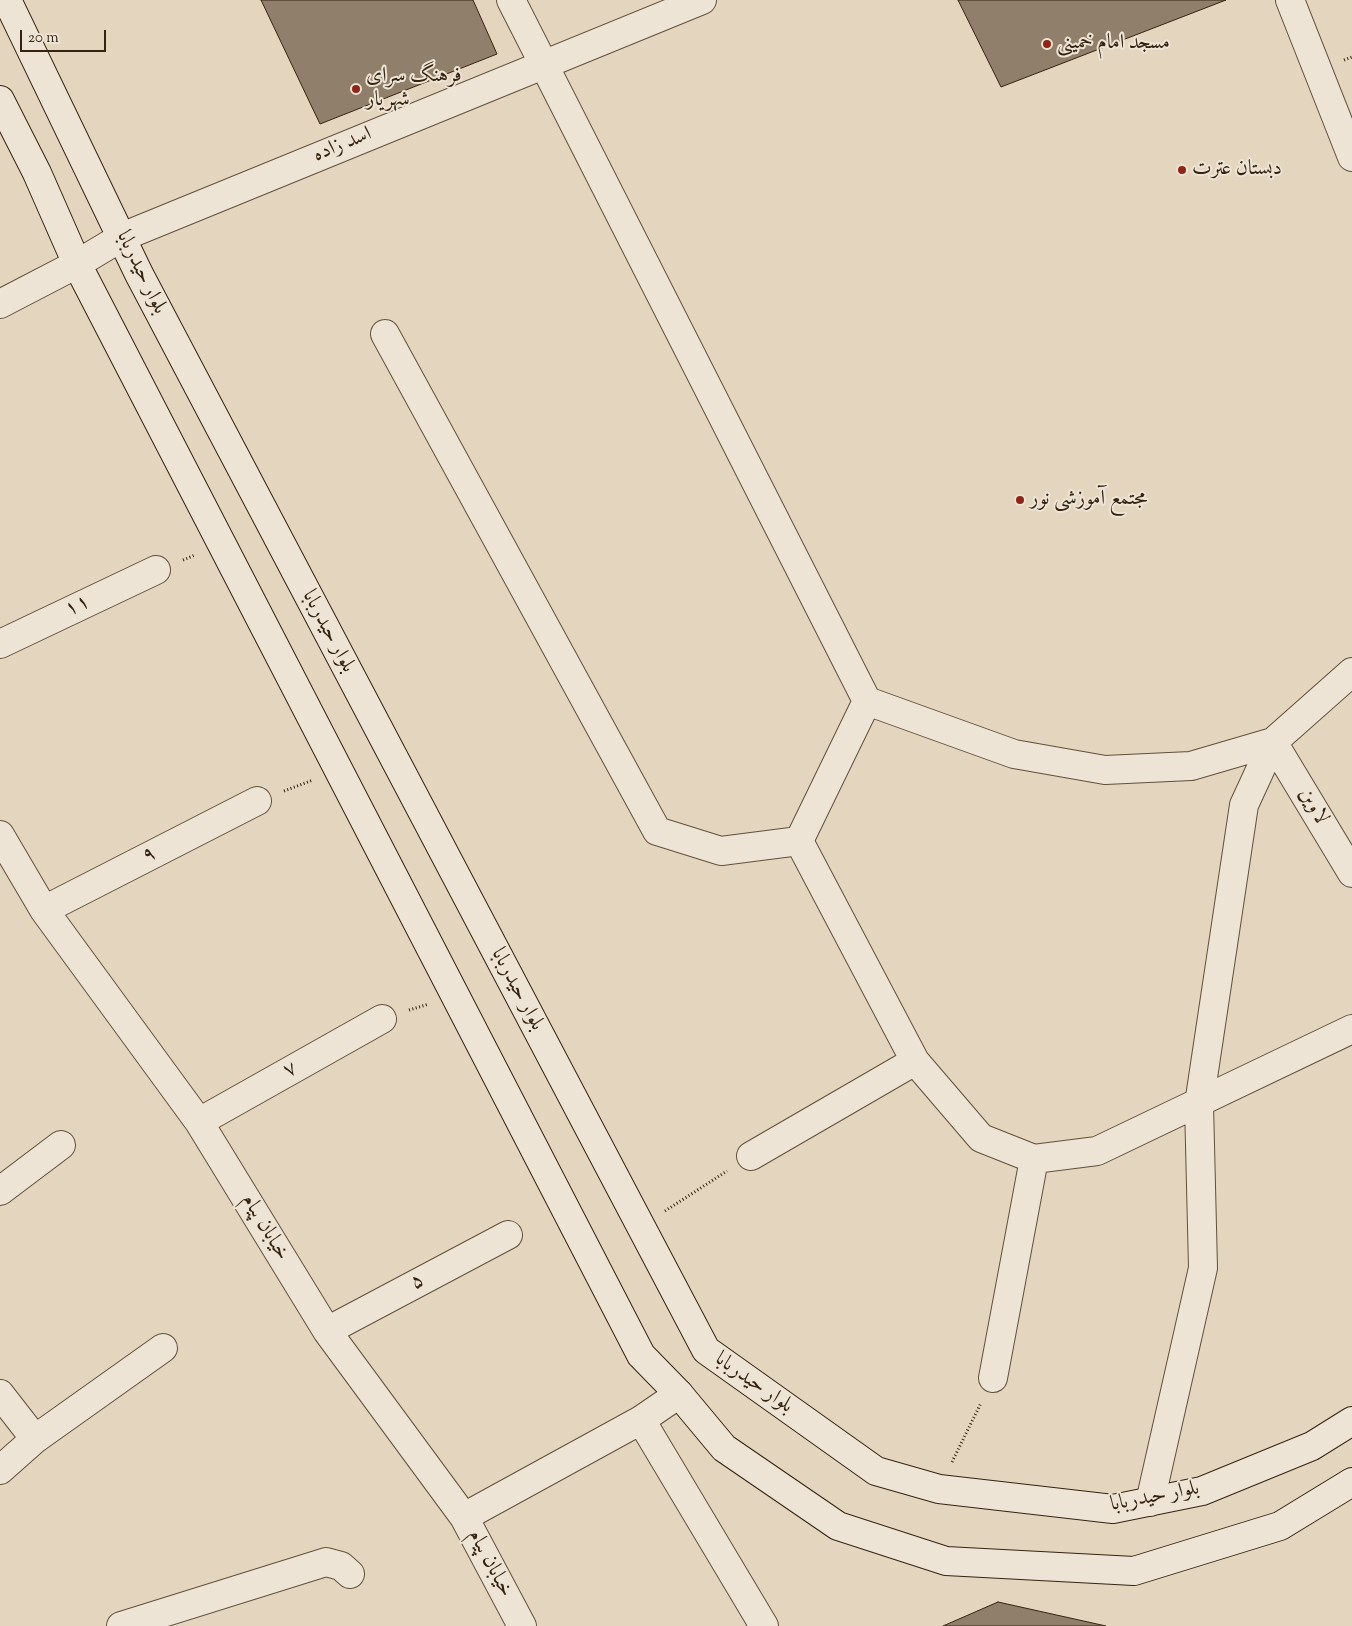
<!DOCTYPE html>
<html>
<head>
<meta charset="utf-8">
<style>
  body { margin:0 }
  #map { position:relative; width:1352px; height:1626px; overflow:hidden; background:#e4d5be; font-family:"Sorts Mill Goudy",serif }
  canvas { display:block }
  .scale { position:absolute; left:20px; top:30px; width:86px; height:22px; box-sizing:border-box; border:2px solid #352311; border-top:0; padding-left:6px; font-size:15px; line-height:18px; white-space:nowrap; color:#352311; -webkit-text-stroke:4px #ede4d5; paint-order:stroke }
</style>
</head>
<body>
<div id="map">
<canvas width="1352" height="1626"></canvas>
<div class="scale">20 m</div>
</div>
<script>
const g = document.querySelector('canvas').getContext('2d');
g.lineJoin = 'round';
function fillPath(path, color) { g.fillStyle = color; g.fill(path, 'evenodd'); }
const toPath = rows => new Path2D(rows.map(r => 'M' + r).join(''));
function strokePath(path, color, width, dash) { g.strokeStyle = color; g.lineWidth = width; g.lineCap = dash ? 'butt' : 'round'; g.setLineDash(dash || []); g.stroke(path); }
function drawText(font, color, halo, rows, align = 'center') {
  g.font = font + ' "Sorts Mill Goudy",Amiri,serif'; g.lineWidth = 4; g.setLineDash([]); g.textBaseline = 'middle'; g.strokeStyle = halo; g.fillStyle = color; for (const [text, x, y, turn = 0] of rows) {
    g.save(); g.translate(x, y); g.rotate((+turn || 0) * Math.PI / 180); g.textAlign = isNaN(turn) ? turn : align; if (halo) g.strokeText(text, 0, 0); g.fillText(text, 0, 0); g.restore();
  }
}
const building = toPath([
  [261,0,473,0,497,54,320,124,261,0],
  [958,0,1226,0,1001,87,958,0],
  [998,1602,1106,1626,943,1626,998,1602]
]);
fillPath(building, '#90806b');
strokePath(building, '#352311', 1);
const street = toPath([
  [511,0,867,701,1014,754,1105,770,1191,766,1273,742,1352,672],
  [1290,0,1352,157],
  [0,304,77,264,122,237,702,0],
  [385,334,657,831,721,851,799,841],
  [0,644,156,570],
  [867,701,799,841,915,1061,981,1138,1034,1159,1097,1151,1352,1029],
  [1273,742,1352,873],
  [0,835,44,910,199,1122,327,1331,464,1517,522,1626],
  [44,910,257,801],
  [199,1122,382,1019],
  [751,1156,915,1061],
  [0,1191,61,1145],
  [327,1331,508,1235],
  [993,1378,1034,1159],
  [0,1394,35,1439,0,1470],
  [641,1420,764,1626],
  [35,1439,163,1348],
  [1150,1502,1203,1268,1199,1104,1244,805,1273,742],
  [464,1517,641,1420,679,1394],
  [121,1626,326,1562,341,1566,350,1574]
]);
const secondary = toPath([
  [7,0,139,274,706,1350,876,1471,939,1489,1113,1509,1202,1491,1312,1446,1352,1421],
  [0,100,37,173,77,264,641,1355,679,1394,724,1448,838,1526,946,1561,1134,1571,1280,1526,1352,1482]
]);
strokePath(street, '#61503c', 30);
strokePath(secondary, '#352311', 30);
strokePath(toPath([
  [1344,60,1352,57],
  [183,560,195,555],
  [284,791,313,780],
  [409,1010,429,1004],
  [665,1211,727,1171],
  [952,1462,981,1403]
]), '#352311', 3, [1, 2.5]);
strokePath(street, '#ede4d5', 28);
strokePath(secondary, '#ede4d5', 28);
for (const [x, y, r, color] of [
  [1047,44,5,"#8f2418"],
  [356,89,5,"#8f2418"],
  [1182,170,5,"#8f2418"],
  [1020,500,5,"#8f2418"]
]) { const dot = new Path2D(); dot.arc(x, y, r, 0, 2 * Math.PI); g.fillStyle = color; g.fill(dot); strokePath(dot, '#ede4d5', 2); }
drawText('21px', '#352311', '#ede4d5', [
  ["مسجد امام خمینی",1057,44],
  ["فرهنگ سرای",366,77],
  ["شهریار",366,101],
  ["دبستان عترت",1192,170],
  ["مجتمع آموزشی نور",1030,500]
], 'left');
drawText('21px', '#352311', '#ede4d5', [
  ["اسد زاده",343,146,-22],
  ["بلوار حیدربابا",140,273,64],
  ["۱۱",78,607,-25],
  ["بلوار حیدربابا",327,632,62],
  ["لاوین",1312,807,59],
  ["۹",150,856,-27],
  ["بلوار حیدربابا",516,990,62],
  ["۷",291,1071,-29],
  ["خیابان پیام",264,1228,59],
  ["۵",418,1283,-28],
  ["بلوار حیدربابا",753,1384,35],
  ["بلوار حیدربابا",1155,1498,-11],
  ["خیابان پیام",489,1564,62]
]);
</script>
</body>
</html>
